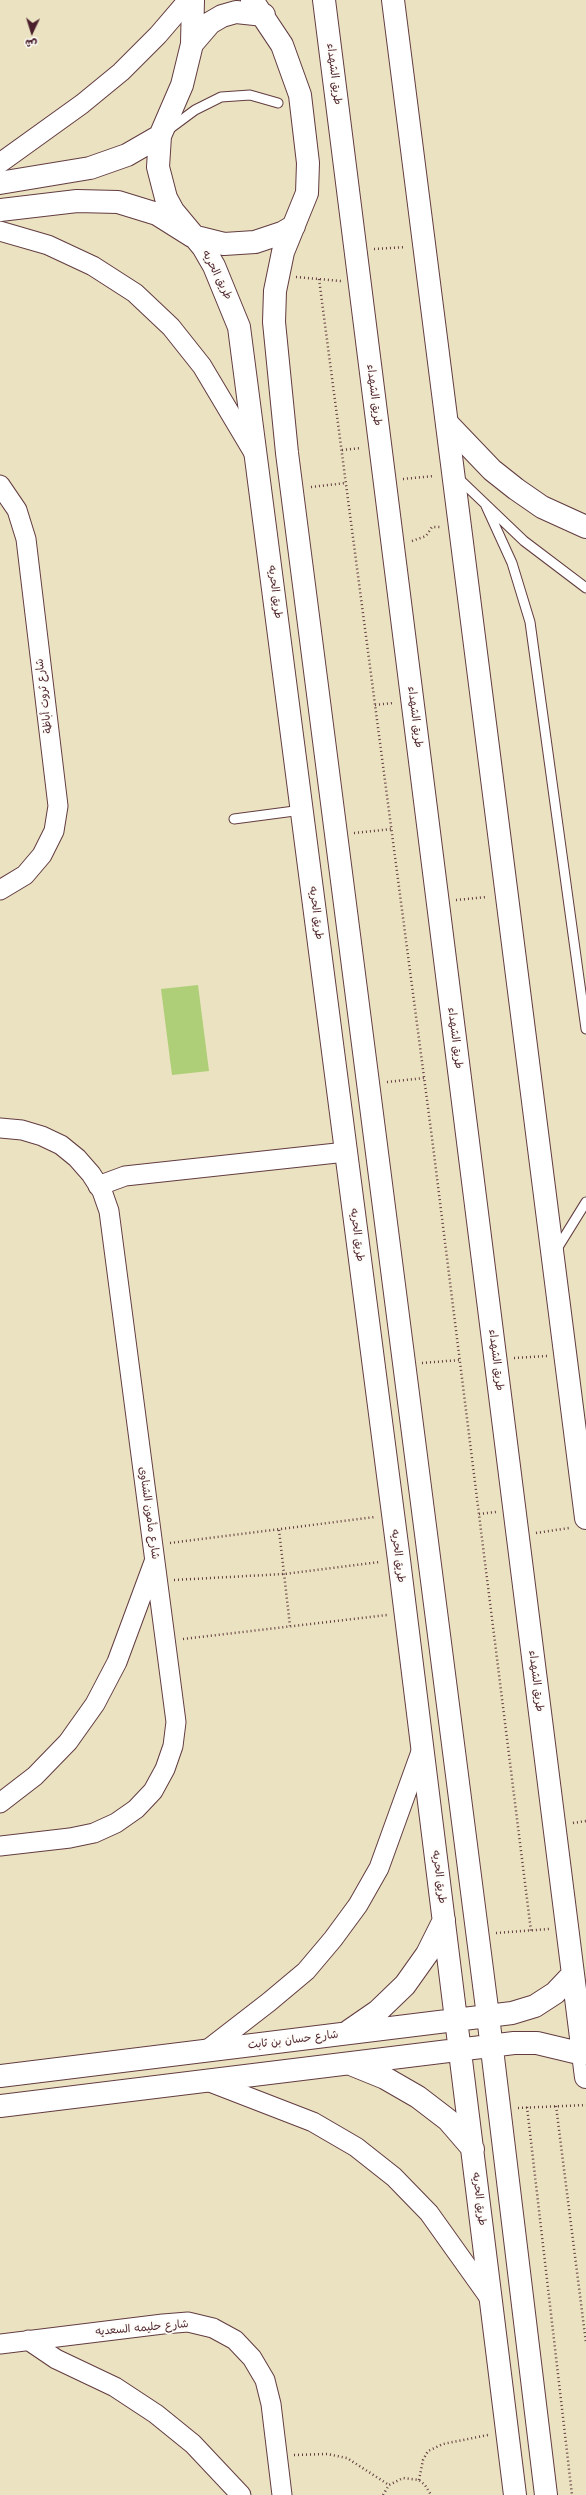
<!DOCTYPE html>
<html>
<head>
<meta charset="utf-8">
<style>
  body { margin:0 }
  #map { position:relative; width:586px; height:2495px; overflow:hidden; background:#eae2c0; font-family:"Playpen Sans","Playpen Sans Arabic",sans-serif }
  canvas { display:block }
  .north { position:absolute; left:12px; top:12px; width:40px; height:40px; -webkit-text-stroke:3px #fdfcf7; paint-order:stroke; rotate:184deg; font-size:11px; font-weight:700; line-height:16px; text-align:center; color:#4a1f2b }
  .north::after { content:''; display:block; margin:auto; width:14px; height:18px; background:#4a1f2b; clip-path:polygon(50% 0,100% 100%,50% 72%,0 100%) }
</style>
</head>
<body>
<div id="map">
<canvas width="586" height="2495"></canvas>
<div class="north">ش</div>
</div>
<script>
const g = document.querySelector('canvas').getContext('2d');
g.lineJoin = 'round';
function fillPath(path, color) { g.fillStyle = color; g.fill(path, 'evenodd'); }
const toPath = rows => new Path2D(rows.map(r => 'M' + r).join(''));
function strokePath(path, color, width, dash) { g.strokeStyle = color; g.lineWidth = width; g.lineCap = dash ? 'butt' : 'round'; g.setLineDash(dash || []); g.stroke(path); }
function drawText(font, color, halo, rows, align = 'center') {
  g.font = font + ' "Playpen Sans","Playpen Sans Arabic",sans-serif'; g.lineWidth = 3.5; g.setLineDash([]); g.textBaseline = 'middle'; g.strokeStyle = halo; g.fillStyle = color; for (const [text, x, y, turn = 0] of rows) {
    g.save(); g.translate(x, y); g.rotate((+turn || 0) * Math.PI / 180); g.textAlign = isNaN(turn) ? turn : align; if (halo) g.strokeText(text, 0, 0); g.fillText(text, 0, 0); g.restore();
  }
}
fillPath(toPath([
  [198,985,209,1071,172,1075,161,989]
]), '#aecf77');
const lane = toPath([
  [168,130,195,110,221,97,250,95,278,103],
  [457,477,524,541,586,588],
  [486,506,512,563,530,622,586,1029],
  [234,819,302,810],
  [555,1252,586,1202]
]);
const street = toPath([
  [0,163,82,104,121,72,158,35,188,0],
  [0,231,48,245,93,266,135,293,171,327,202,366,255,455],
  [0,485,17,510,26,539,58,806,54,831,42,855,25,875,0,890],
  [0,1128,22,1130,42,1136,61,1145,77,1158,91,1174,102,1191,109,1211,176,1722,173,1746,165,1769,153,1791,136,1809,116,1823,94,1833,70,1838,0,1846],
  [98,1186,125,1176,346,1152],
  [0,1803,35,1776,68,1742,95,1704,117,1662,154,1562],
  [207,2050,269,2002,306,1971,333,1939,358,1905,379,1868,422,1749],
  [207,2081,313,2122,356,2147,394,2177,429,2213,491,2300],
  [28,2340,56,2359,115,2387,156,2414,193,2444,241,2495],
  [0,2344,163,2324,188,2322,213,2328,235,2340,252,2358,265,2380,271,2404,282,2495]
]);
const secondary = toPath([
  [193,0,192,44,182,85,160,136,158,167,166,198,173,211,203,247,214,266,239,327,399,1560,515,2495],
  [252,0,282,45,300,95,308,163,307,193,283,252,275,291,274,322,287,453,488,2016,546,2495],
  [324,0,586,2077],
  [393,0,586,1518],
  [192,44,210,23,222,16,236,12,264,15],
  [0,183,90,168,127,155,160,136],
  [0,210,77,201,118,202,157,214,192,236,224,244,255,242,282,233,294,226],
  [349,2031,378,2011,405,1985,427,1954,444,1920],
  [353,2065,385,2078,418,2097,448,2120,473,2149],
  [0,2076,512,2013,535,2006,555,1993,573,1974],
  [0,2106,514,2043,537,2043,583,2054]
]);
const highway = toPath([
  [447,423,492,470,516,489,542,507,586,527]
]);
strokePath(lane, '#623c41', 11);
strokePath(street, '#623c41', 21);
strokePath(secondary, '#623c41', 24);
strokePath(highway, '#623c41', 24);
strokePath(toPath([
  [374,249,405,247],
  [296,277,341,281],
  [319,279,432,1138,531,1931],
  [342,450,361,448],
  [403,479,434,476],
  [311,487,346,483],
  [412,541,426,536,432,527,441,527],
  [375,705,393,703],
  [354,833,392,829],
  [456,900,487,897],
  [387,1082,424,1078],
  [514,1358,547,1356],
  [422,1363,460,1360],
  [479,1514,496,1512],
  [279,1530,290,1626],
  [536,1533,569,1528],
  [170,1543,375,1517],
  [174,1580,284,1574,380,1562],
  [183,1639,387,1615],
  [573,1823,586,1821],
  [496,1933,549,1929],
  [556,2106,586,2343],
  [527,2107,572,2495],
  [518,2108,586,2105],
  [294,2455,327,2454,347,2458,389,2485],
  [419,2480,423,2460,428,2451,443,2444,488,2435],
  [383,2495,389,2485,403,2478,419,2480,425,2485,431,2495]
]), '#623c41', 2.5, [1, 3]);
strokePath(lane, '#fff', 9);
strokePath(street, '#fff', 19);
strokePath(secondary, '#fff', 22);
strokePath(highway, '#fff', 22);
drawText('11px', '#4a1f2b', '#fdfcf7', [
  ["طريق الشهداء",334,74,83],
  ["طريق الحريه",217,275,63],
  ["طريق الشهداء",374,395,83],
  ["طريق الحريه",275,592,83],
  ["شارع ثروت أباظة",44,696,-97],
  ["طريق الشهداء",415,717,83],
  ["طريق الحريه",316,913,83],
  ["طريق الشهداء",455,1038,83],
  ["طريق الحريه",357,1235,83],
  ["طريق الشهداء",496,1360,83],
  ["شارع مأمون الشناوى",149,1513,82],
  ["طريق الحريه",398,1556,83],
  ["طريق الشهداء",536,1681,83],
  ["طريق الحريه",439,1877,83],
  ["شارع حسان بن ثابت",293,2040,-7],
  ["طريق الحريه",479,2199,83],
  ["شارع حليمه السعديه",142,2328,-5]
]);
</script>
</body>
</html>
